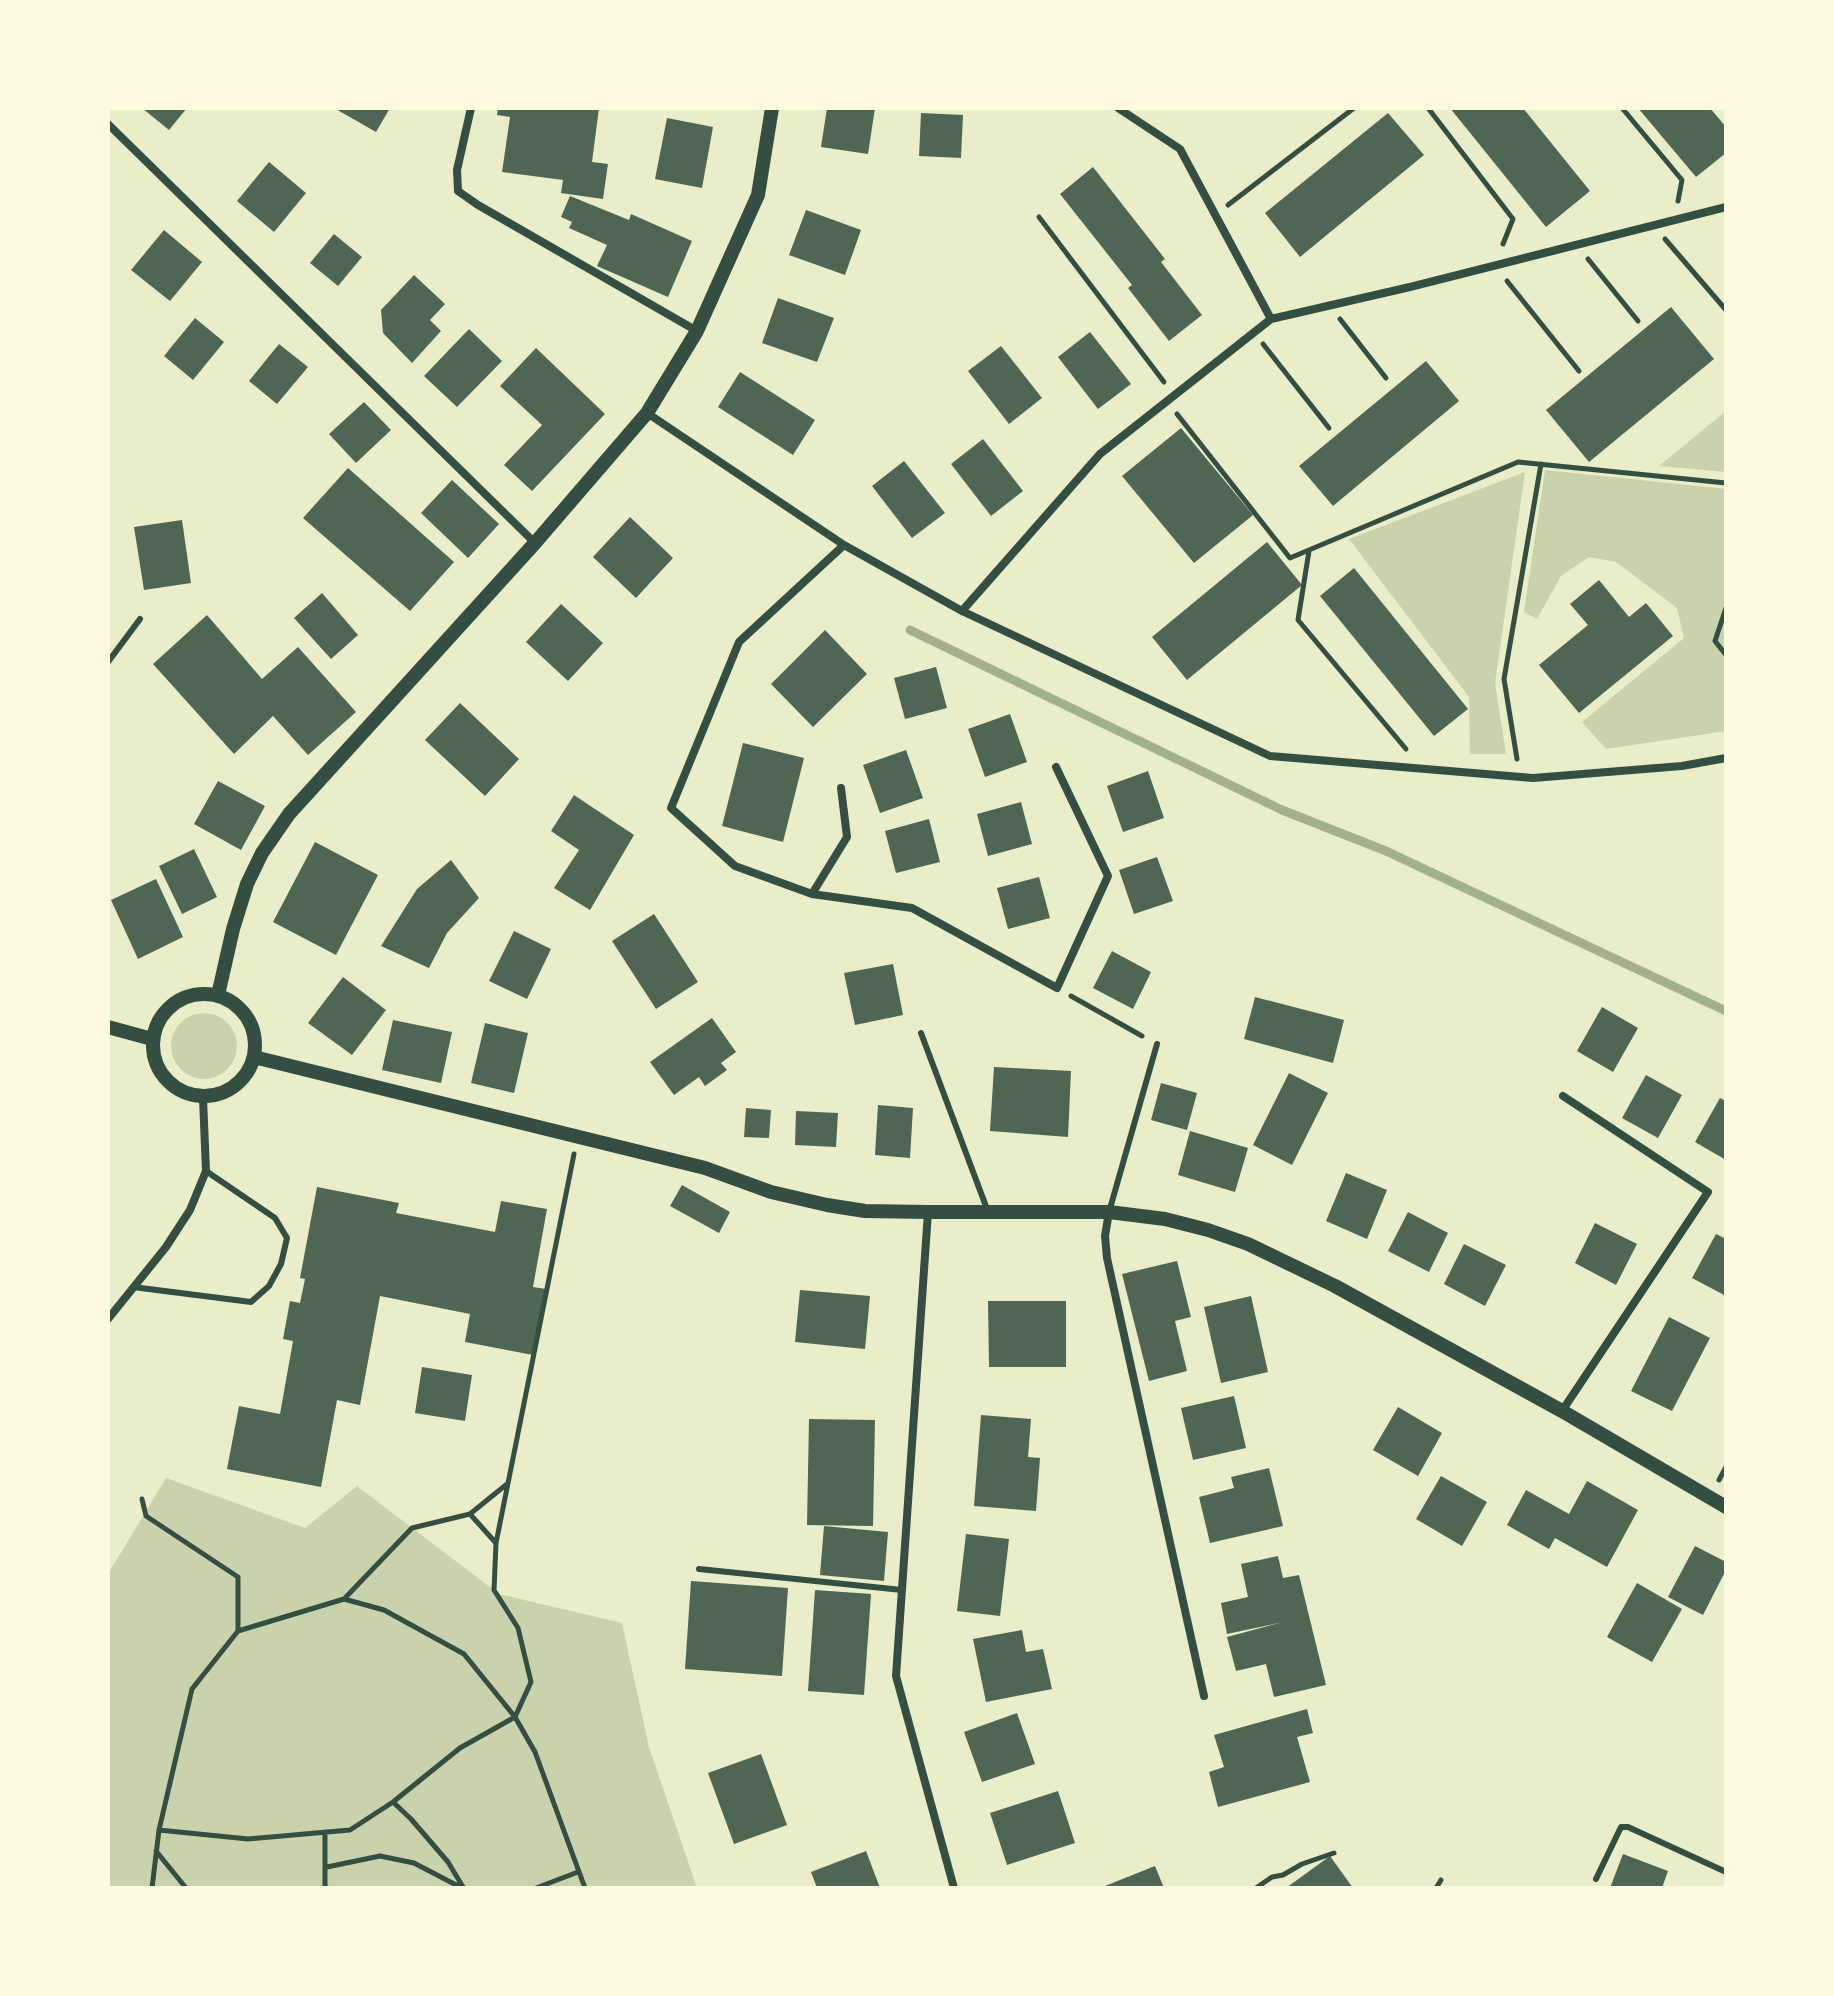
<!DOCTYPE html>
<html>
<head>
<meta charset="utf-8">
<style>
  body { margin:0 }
  #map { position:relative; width:1834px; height:1996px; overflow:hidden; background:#e9edc9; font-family:"Exo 2",sans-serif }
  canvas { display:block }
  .frame { position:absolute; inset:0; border:110px solid #fefae0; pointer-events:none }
</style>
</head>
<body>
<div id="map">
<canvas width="1834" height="1996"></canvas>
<div class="frame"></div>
</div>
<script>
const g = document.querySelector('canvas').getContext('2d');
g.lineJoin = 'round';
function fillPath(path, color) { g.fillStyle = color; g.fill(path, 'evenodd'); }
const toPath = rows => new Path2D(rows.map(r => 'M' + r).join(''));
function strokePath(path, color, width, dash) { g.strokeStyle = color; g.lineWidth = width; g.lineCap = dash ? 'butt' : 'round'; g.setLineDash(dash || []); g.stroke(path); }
fillPath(toPath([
  [1726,411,1726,472,1659,466],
  [1545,470,1726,489,1726,731,1606,749,1582,722,1684,638,1677,608,1616,562,1589,557,1561,576,1537,619,1524,612],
  [1525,472,1495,683,1506,754,1470,754,1469,697,1349,539],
  '171 1046a33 33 0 1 1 66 0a33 33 0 1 1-66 0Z',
  [166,1478,305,1528,357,1486,499,1594,622,1623,649,1747,697,1888,108,1888,108,1574]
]), '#cad2ad');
strokePath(toPath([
  [910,630,1282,810,1386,851,1726,1011]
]), '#a3b18a', 9);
fillPath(toPath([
  [142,108,187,108,169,130],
  [334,108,390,108,376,132],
  [498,108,599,108,592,162,608,164,603,199,561,193,563,180,502,172,510,117,497,115],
  [827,108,875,108,868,154,821,147],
  [1450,108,1523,108,1590,191,1546,227],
  [1638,108,1710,108,1726,127,1726,153,1696,177],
  [921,113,963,115,961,158,919,156],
  [1388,113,1424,155,1300,257,1265,213],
  [667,118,713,127,702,188,655,179],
  [269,162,306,193,274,232,237,201],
  [1093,167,1165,259,1161,262,1202,315,1169,341,1128,288,1132,285,1060,194],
  [570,196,629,220,631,214,692,241,668,297,597,266,607,245,569,228,572,222,561,217],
  [806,210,861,230,845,275,789,255],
  [164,230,202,262,170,301,131,270],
  [334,234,362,257,338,286,310,263],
  [414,275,445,304,430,320,441,331,412,363,383,333,381,310],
  [778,298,834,318,817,362,762,343],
  [1671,307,1714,359,1589,462,1546,410],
  [195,318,224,342,193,380,164,356],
  [469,329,502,361,457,407,424,376],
  [1090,332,1131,384,1098,409,1058,357],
  [279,344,308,367,277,404,249,381],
  [1001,346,1042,398,1009,424,968,371],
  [536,348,605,414,532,491,504,465,542,425,500,386],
  [1426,361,1459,401,1333,506,1299,466],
  [740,372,815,420,793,455,718,407],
  [364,402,391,430,356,463,329,434],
  [1181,428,1253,515,1194,563,1122,476],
  [983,439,1023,491,991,516,951,464],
  [904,461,945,513,912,538,872,486],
  [348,468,454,562,410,611,303,518],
  [452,480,499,524,468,558,421,513],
  [630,517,673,558,636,598,593,557],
  [182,520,191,583,144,590,134,527],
  [1267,542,1302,585,1187,680,1152,637],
  [1354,568,1468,709,1434,736,1320,596],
  [1599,580,1629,617,1646,603,1673,636,1579,713,1539,665,1588,625,1570,604],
  [322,593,358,635,331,659,294,618],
  [561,604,603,643,568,681,526,642],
  [207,615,262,679,298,647,356,712,308,755,273,716,234,754,153,664],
  [825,630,867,674,813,727,771,684],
  [936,667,947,708,905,719,894,678],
  [460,703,519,759,485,796,425,740],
  [1010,714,1027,762,985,777,968,729],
  [743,743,804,758,783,842,722,826],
  [906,750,923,798,880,813,863,765],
  [1148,771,1164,818,1123,832,1107,786],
  [218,781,265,806,241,850,194,824],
  [574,795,634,835,590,910,554,888,579,850,551,831],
  [1021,802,1032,844,988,856,977,814],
  [929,819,940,862,896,873,885,831],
  [315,842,378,875,336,955,273,922],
  [194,849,217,897,182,914,159,866],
  [1157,857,1173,901,1134,914,1119,870],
  [451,860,479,898,447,933,429,968,381,946,417,889],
  [1039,877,1050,918,1008,929,997,888],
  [156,879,183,937,138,959,111,900],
  [654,914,698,982,656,1009,612,941],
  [514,931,551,949,527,999,489,981],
  [1112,951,1151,972,1133,1009,1093,988],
  [893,964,903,1015,855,1025,844,973],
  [343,977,386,1010,352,1055,308,1023],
  [1255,997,1344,1020,1333,1063,1244,1039],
  [1602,1007,1638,1028,1613,1072,1577,1051],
  [712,1018,736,1052,721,1063,727,1070,705,1086,699,1077,674,1095,650,1062],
  [393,1020,452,1032,441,1083,382,1070],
  [485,1023,528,1033,514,1093,471,1083],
  [994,1067,1071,1071,1068,1137,990,1131],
  [1289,1073,1328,1093,1292,1165,1253,1145],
  [1646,1075,1682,1095,1658,1138,1622,1118],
  [1161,1083,1197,1093,1187,1130,1151,1120],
  [1720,1098,1726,1101,1726,1160,1695,1142],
  [878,1105,913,1108,910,1158,875,1155],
  [746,1108,771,1110,769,1138,744,1137],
  [796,1111,838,1113,836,1147,795,1145],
  [1190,1131,1248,1148,1235,1192,1178,1175],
  [1346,1173,1387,1190,1367,1239,1326,1221],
  [682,1185,730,1212,719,1233,670,1206],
  [317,1187,399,1203,396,1213,495,1232,501,1201,547,1209,533,1287,546,1289,533,1355,465,1342,470,1314,380,1296,360,1405,337,1400,321,1487,227,1469,239,1406,280,1414,293,1341,283,1339,290,1301,300,1303,305,1279,300,1278],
  [1408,1212,1448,1233,1429,1272,1388,1251],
  [1595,1223,1637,1244,1616,1285,1575,1263],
  [1716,1234,1726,1239,1726,1296,1692,1278],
  [1464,1244,1506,1265,1485,1306,1444,1284],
  [1177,1261,1191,1317,1175,1321,1187,1371,1149,1381,1122,1274],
  [800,1290,870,1296,865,1349,795,1342],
  [1251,1296,1268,1372,1221,1383,1204,1307],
  [988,1301,1066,1301,1066,1367,989,1367],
  [1669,1317,1710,1338,1672,1411,1631,1391],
  [422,1367,472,1375,465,1421,415,1413],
  [1234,1396,1246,1448,1193,1460,1181,1408],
  [1398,1407,1442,1433,1418,1476,1373,1450],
  [981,1415,1031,1419,1028,1457,1040,1458,1036,1511,974,1506],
  [809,1419,875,1420,873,1526,807,1525],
  [1269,1468,1283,1526,1210,1543,1199,1497,1234,1488,1231,1477],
  [1441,1476,1487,1502,1462,1546,1416,1519],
  [1587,1481,1638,1510,1607,1567,1555,1538,1549,1549,1507,1525,1526,1490,1569,1514],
  [824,1526,888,1532,884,1581,820,1575],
  [966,1534,1009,1539,1000,1616,957,1611],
  [1695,1546,1726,1562,1726,1570,1703,1615,1668,1597],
  [1278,1556,1283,1578,1299,1575,1326,1685,1274,1697,1266,1664,1236,1671,1227,1637,1279,1623,1227,1634,1221,1603,1248,1597,1241,1564],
  [691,1581,788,1588,782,1676,685,1669],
  [1637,1583,1682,1609,1652,1662,1607,1637],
  [815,1590,871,1594,864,1695,808,1691],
  [1022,1630,1026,1652,1043,1649,1052,1689,986,1702,973,1639],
  [1307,1709,1313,1733,1297,1737,1310,1782,1218,1807,1209,1772,1224,1767,1214,1735],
  [1017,1713,1035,1764,982,1782,964,1732],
  [761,1754,787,1825,734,1844,708,1773],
  [1058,1791,1075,1843,1007,1865,990,1813],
  [866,1851,880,1888,817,1888,811,1872],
  [1623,1854,1668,1871,1662,1888,1610,1888],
  [1330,1856,1353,1888,1286,1888],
  [1155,1866,1164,1888,1100,1888]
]), '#4f6655');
strokePath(toPath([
  [1428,108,1513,219,1503,244],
  [1622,108,1682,180,1678,201],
  [1228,205,1354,108],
  [1039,217,1164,382],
  [1665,239,1726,310],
  [1588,259,1638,321],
  [1507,281,1579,371],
  [1340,319,1386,378],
  [1263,344,1329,428],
  [1177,414,1290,558,1518,462,1726,483],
  [1309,551,1298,620,1406,749],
  [1726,608,1715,641,1726,655],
  [1517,759,1504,679,1541,464],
  [1071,996,1142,1036],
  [574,1154,496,1543,494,1590,518,1628,531,1682,515,1717,535,1752,585,1888],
  [1719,1480,1726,1467],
  [142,1499,146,1516,238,1577,238,1631,192,1689,159,1830,152,1888],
  [470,1514,507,1484],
  [345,1598,412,1528,470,1514,495,1542],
  [393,1802,411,1819,448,1862,463,1887],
  [159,1830,248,1839,350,1830,393,1802,460,1748,515,1717,464,1654,384,1610,344,1599,238,1631],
  [156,1851,186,1888],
  [327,1867,380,1856,414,1863,462,1888],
  [325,1888,325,1832],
  [536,1888,578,1872],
  [1256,1888,1272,1877,1283,1875,1302,1864,1334,1853],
  [1436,1888,1441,1880]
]), '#344e41', 5);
strokePath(toPath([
  [108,662,140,619],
  [921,1033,987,1209],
  [1109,1212,1157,1044],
  [133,1287,251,1302,269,1286,281,1264,287,1238,275,1218,206,1171],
  [699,1569,902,1590],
  [1596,1879,1621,1827,1628,1827,1726,1872]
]), '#344e41', 6);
strokePath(toPath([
  [471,108,457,170,458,191,478,205,697,331],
  [1118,108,1180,149,1271,319],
  [108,124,535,543],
  [647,413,844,545,962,611,1270,756,1533,778,1682,766,1726,758],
  [844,545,739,642,671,808,735,866,812,894,912,908,1057,988,1108,876,1056,767],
  [962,611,1100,454,1271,319,1410,287,1726,207],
  [812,894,847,837,841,788],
  [928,1212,896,1676,954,1888],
  [1109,1212,1105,1236,1107,1258,1204,1696],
  [108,1319,166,1247,190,1210,206,1171,203,1098],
  [1562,1411,1708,1192,1563,1096]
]), '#344e41', 8);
strokePath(toPath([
  '153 1045a51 51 0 1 1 102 0a51 51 0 1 1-102 0Z',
  [218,995,233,929,247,884,262,853,289,814,535,543,647,413,697,331,758,195,772,108],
  [108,1027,152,1039],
  [254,1057,705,1168,771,1192,827,1205,865,1211,928,1212,1109,1212,1165,1219,1208,1230,1248,1244,1335,1286,1562,1411,1726,1507]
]), '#344e41', 14);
</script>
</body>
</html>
